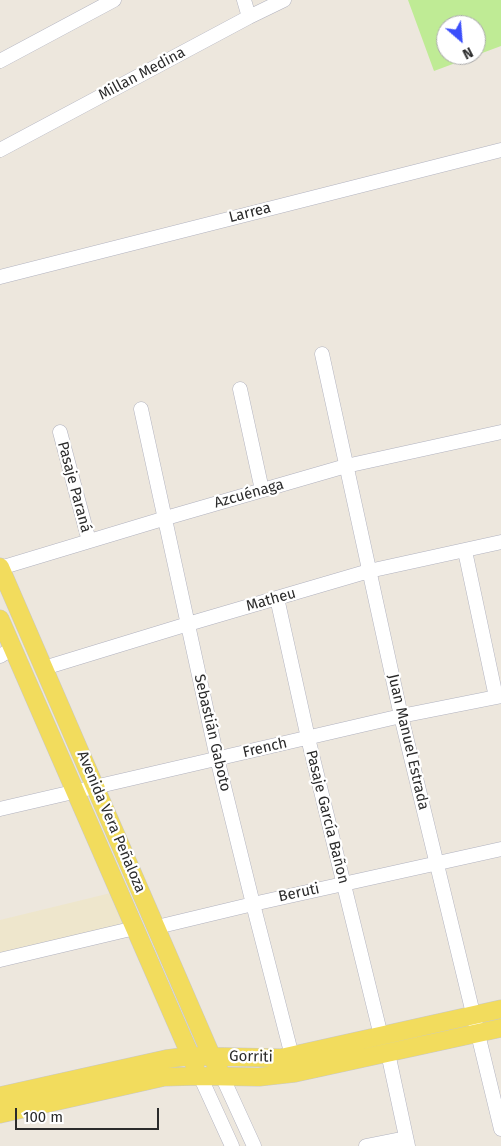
<!DOCTYPE html>
<html>
<head>
<meta charset="utf-8">
<style>
  body { margin:0 }
  #map { position:relative; width:501px; height:1146px; overflow:hidden; background:#ede7dd; font-family:"Fira Sans",sans-serif }
  canvas { display:block }
  .north { position:absolute; left:436px; top:15px; width:50px; height:50px; box-sizing:border-box; background:#fff; border:1px solid #aaa; border-radius:50%; rotate:153deg; font-size:14px; font-weight:700; line-height:20px; text-align:center; color:#2b2b2b }
  .north::after { content:''; display:block; margin:auto; width:18px; height:22px; background:#3c4ffb; clip-path:polygon(50% 0,100% 100%,50% 72%,0 100%) }
  .scale { position:absolute; left:15px; top:1108px; width:144px; height:22px; box-sizing:border-box; border:2px solid #2b2b2b; border-top:0; padding-left:6px; font-size:15px; line-height:18px; white-space:nowrap; color:#2b2b2b; -webkit-text-stroke:4px #fff; paint-order:stroke }
</style>
</head>
<body>
<div id="map">
<canvas width="501" height="1146"></canvas>
<div class="north">N</div>
<div class="scale">100 m</div>
</div>
<script>
const g = document.querySelector('canvas').getContext('2d');
g.lineJoin = 'round';
function fillPath(path, color) { g.fillStyle = color; g.fill(path, 'evenodd'); }
const toPath = rows => new Path2D(rows.map(r => 'M' + r).join(''));
function strokePath(path, color, width, dash) { g.strokeStyle = color; g.lineWidth = width; g.lineCap = dash ? 'butt' : 'round'; g.setLineDash(dash || []); g.stroke(path); }
function drawText(font, color, halo, rows, align = 'center') {
  g.font = font + ' "Fira Sans",sans-serif'; g.lineWidth = 4.5; g.setLineDash([]); g.textBaseline = 'middle'; g.strokeStyle = halo; g.fillStyle = color; for (const [text, x, y, turn = 0] of rows) {
    g.save(); g.translate(x, y); g.rotate((+turn || 0) * Math.PI / 180); g.textAlign = isNaN(turn) ? turn : align; if (halo) g.strokeText(text, 0, 0); g.fillText(text, 0, 0); g.restore();
  }
}
fillPath(toPath([
  [119,891,135,928,0,960,0,920]
]), '#eee6cc');
fillPath(toPath([
  [408,0,501,0,501,46,434,71],
  [446,25,476,25,476,55,446,55]
]), '#bfeb95');
const minor = toPath([
  [244,0,249,17],
  [0,61,114,0],
  [0,150,249,17,284,0],
  [0,277,501,150],
  [322,354,401,716,501,1129],
  [240,389,262,490],
  [141,409,217,758,253,904,292,1056],
  [60,432,89,541],
  [465,551,496,697],
  [0,568,166,518,346,466,501,432],
  [277,598,308,738,381,1036],
  [0,656,13,648],
  [44,668,188,624,369,571,501,542],
  [0,809,401,716,501,696],
  [157,927,253,904,501,849],
  [0,960,135,928],
  [388,1053,408,1146],
  [200,1076,232,1146],
  [222,1076,254,1146],
  [366,1146,406,1138]
]);
const major = toPath([
  [0,567,212,1057,222,1076],
  [0,619,195,1066],
  [0,1096,166,1059,190,1056,281,1058,501,1009],
  [0,1114,164,1077,200,1076,259,1077,295,1073,501,1028]
]);
strokePath(minor, '#b1b2bf', 15);
strokePath(major, '#c8c8c8', 19);
strokePath(minor, '#fff', 14);
strokePath(major, '#f2dc5d', 18);
drawText('15px', '#2b2b2b', '#fff', [
  ["Millan Medina",142,74,-28],
  ["Larrea",250,213,-14],
  ["Pasaje Paraná",74,487,75],
  ["Azcuénaga",249,494,-16],
  ["Matheu",271,600,-16],
  ["Sebastián Gaboto",212,733,77],
  ["Juan Manuel Estrada",408,742,77],
  ["French",265,748,-13],
  ["Pasaje García Bañon",327,817,76],
  ["Avenida Vera Peñaloza",111,822,67],
  ["Beruti",299,893,-12],
  ["Gorriti",251,1057,1]
]);
</script>
</body>
</html>
